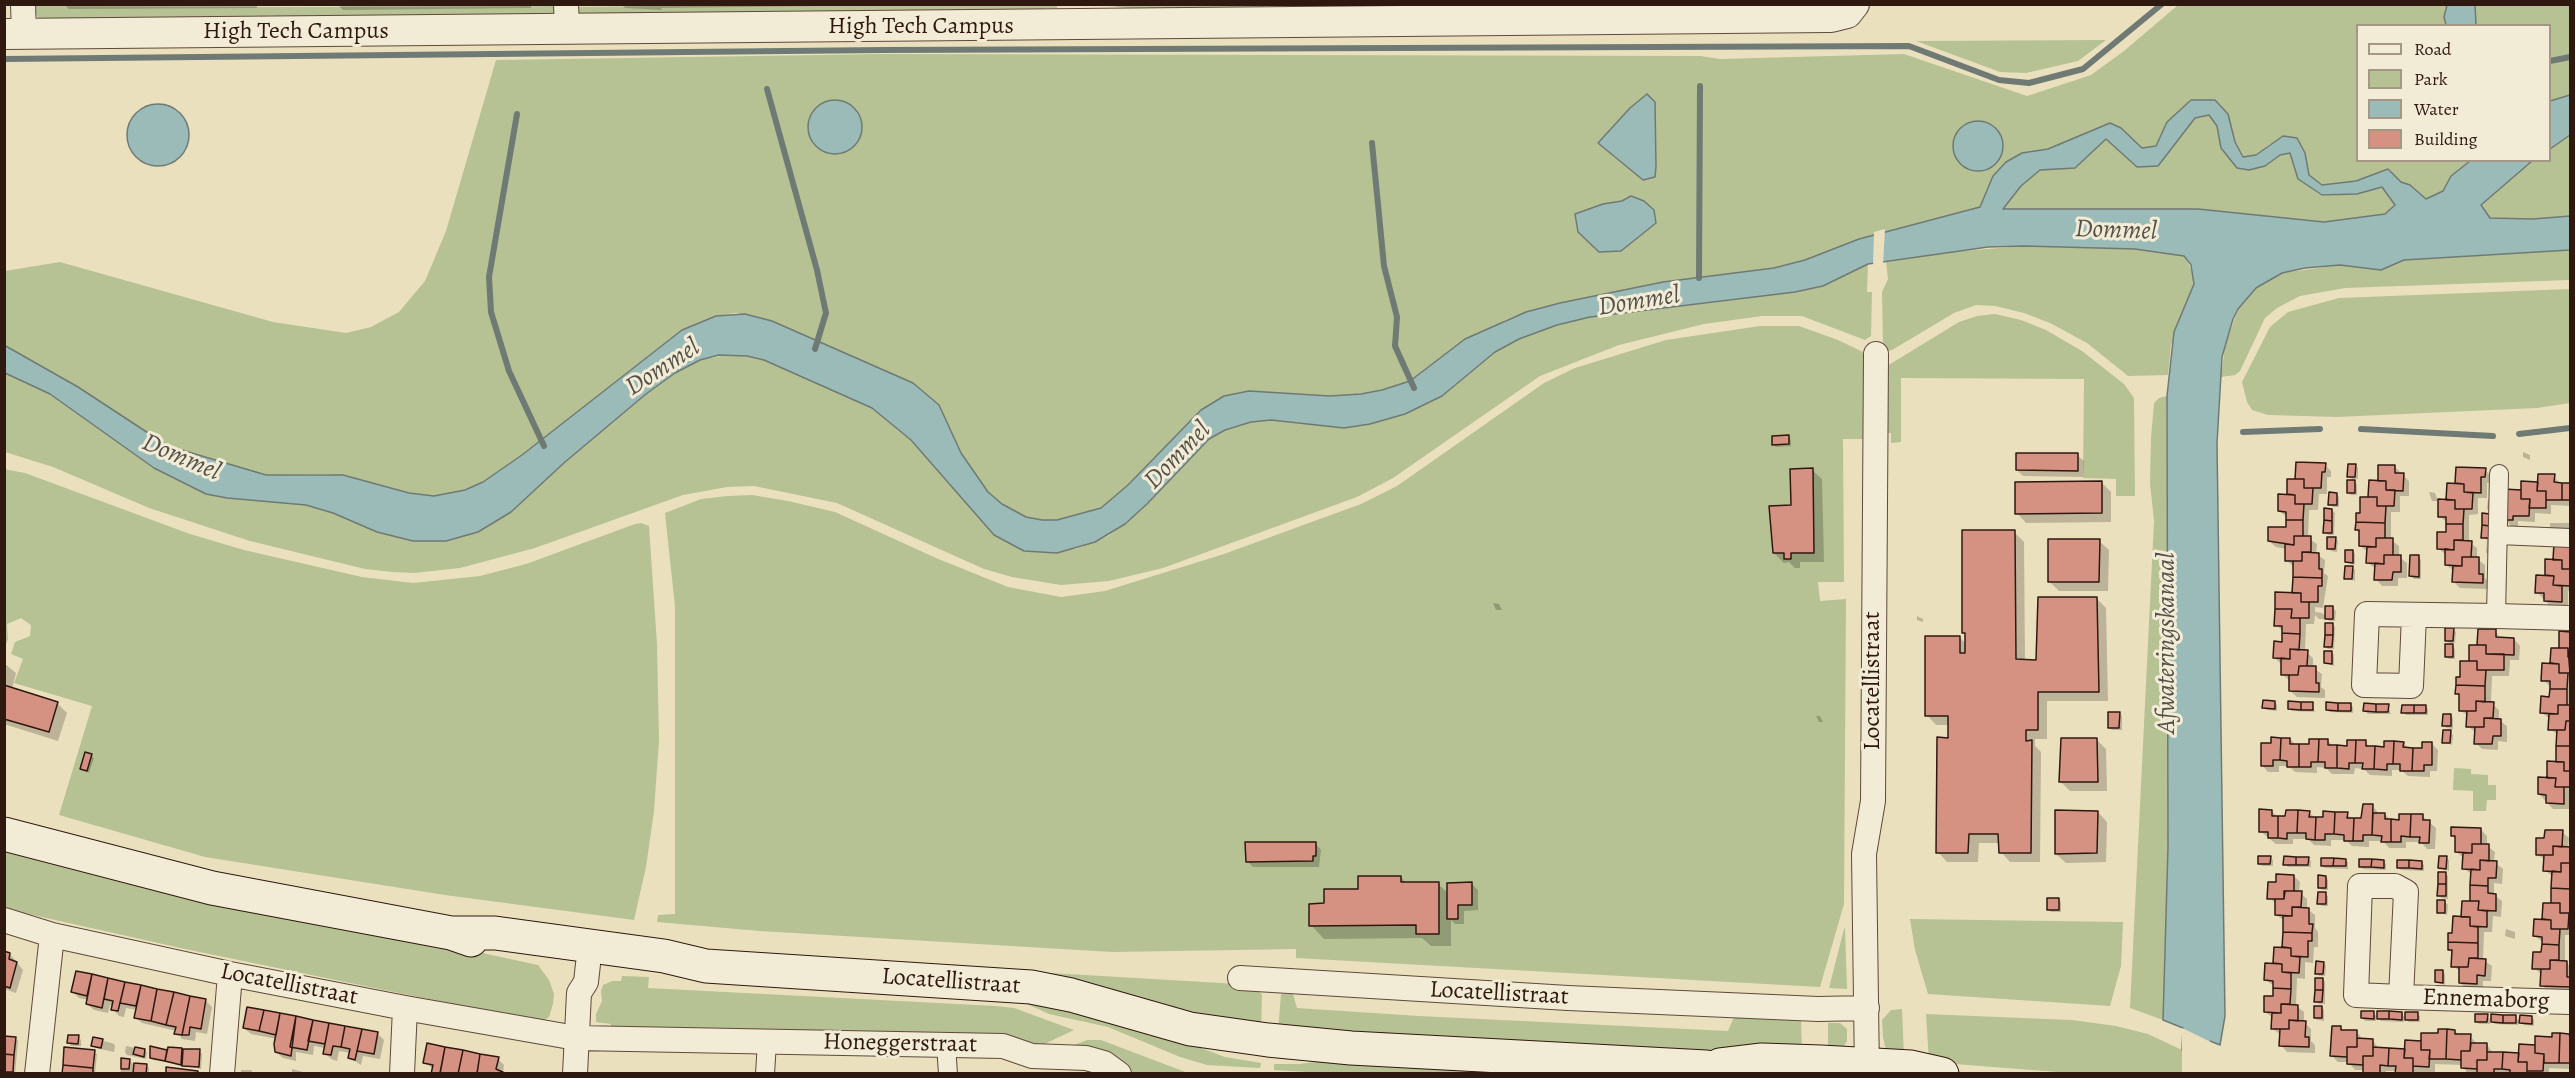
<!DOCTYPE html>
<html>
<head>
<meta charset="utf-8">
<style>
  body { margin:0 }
  #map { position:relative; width:2575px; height:1078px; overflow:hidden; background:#ebe0be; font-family:Alegreya,serif }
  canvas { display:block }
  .frame { position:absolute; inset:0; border:6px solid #2f180f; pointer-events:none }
  .legend { position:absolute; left:2356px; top:24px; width:195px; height:138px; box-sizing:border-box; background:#f2ebd5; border:2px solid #a49786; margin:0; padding:8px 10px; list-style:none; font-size:18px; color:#2f180f }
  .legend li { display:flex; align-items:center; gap:12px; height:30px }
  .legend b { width:30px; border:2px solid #a49786 }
</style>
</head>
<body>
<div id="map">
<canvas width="2575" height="1078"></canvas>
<div class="frame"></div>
<ul class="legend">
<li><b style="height:8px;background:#f2ebd5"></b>Road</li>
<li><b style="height:16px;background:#b6c293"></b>Park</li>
<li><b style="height:16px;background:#9bbbb9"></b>Water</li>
<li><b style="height:16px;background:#d59282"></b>Building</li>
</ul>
</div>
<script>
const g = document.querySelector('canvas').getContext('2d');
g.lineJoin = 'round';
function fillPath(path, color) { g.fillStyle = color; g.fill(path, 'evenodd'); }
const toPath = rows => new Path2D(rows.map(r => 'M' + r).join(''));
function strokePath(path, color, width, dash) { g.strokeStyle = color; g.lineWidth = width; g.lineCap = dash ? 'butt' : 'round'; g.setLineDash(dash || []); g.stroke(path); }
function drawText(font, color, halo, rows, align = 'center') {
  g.font = font + ' Alegreya,serif'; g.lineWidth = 6; g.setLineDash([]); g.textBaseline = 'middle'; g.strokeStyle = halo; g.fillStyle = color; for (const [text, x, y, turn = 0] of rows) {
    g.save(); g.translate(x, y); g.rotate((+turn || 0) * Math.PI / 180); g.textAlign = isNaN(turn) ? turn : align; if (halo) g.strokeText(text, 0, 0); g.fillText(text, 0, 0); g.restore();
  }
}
fillPath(toPath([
  [800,4,1057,4,1057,8,1047,8,1008,18,580,16,575,7],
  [1103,5,1265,5,1263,8,1172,14],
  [2178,5,2570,5,2570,95,2550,101,2550,26,2358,26,2358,160,2470,161,2451,176,2443,191,2426,199,2410,185,2401,182,2388,169,2356,181,2322,185,2309,175,2305,153,2270,144,2256,155,2243,157,2235,142,2228,114,2215,100,2167,122,2156,146,2142,149,2121,128,2110,123,2048,149,2022,153,2006,162,1993,176,1980,207,1859,239,1805,260,1774,268,1663,282,1560,303,1526,312,1505,320,1410,381,1382,390,1361,394,1330,396,1249,391,1201,410,1128,485,1101,508,1057,520,1042,520,1026,517,1002,504,988,492,961,453,939,405,913,383,772,321,736,313,716,316,682,330,522,455,483,482,465,490,434,496,409,493,328,474,266,475,168,446,78,387,5,345,5,271,60,262,273,322,346,333,371,327,399,312,425,281,446,231,496,60,883,54,1700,56,1720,59,1904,54,2027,96,2091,75,2124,51],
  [850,104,860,116,859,139,848,150,833,154,808,128,809,120,810,117],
  [1598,143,1655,159,1655,177,1643,180],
  [31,6,295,7,557,6,554,14,42,24],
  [2106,40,2078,61,2026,73,2000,72,1916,41],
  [2209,115,2217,126,2221,148,2265,166,2280,155,2291,153,2298,179,2322,196,2357,194,2382,187,2395,205,2385,214,2324,222,2289,219,2003,209,2021,186,2040,170,2075,167,2106,139,2137,167,2179,137,2195,118],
  [2570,135,2570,216,2533,219,2490,218,2480,205,2532,161,2550,160,2550,149],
  [2024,246,2135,249,2184,256,2193,273,2193,290,2171,345,2168,375,2128,376,2087,343,2050,323,2024,313,1995,306,1976,305,1954,313,1892,350,1887,351,1883,348,1882,292,1888,279,1886,262,1950,252],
  [2570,250,2570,280,2345,288,2300,296,2277,308,2265,318,2240,371,2235,375,2221,377,2225,346,2238,309,2256,288,2282,273,2340,265,2381,270,2404,260],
  [1868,264,1867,292,1872,292,1871,336,1865,340,1802,316,1762,316,1704,324,1619,345,1540,376,1393,478,1357,497,1163,568,1109,581,1061,585,1012,577,984,569,837,503,754,486,727,487,683,495,535,548,460,568,414,573,393,572,365,569,250,541,149,508,53,467,5,452,4,373,50,394,154,468,206,493,227,498,306,505,333,513,377,532,446,541,478,532,511,512,565,462,646,394,675,373,700,360,733,354,764,360,872,408,911,440,994,535,1076,549,1108,536,1125,524,1147,504,1209,439,1225,430,1251,422,1271,420,1370,424,1405,414,1429,403,1451,389,1495,352,1519,339,1557,325,1590,317,1742,299,1823,286],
  [2570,289,2570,403,2537,408,2337,417,2268,415,2252,410,2247,402,2242,382,2270,327,2288,312,2339,298],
  [1995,314,2021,320,2046,330,2082,351,2124,384,2134,398,2135,496,2116,496,2116,479,2083,478,2084,379,1901,378,1901,442,1891,443,1891,433,1880,434,1887,366,1959,322,1977,316],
  [1760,326,1799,326,1838,340,1869,355,1869,439,1843,439,1844,582,1818,582,1820,601,1846,599,1844,904,1820,987,1296,958,1296,949,1112,952,760,931,657,922,658,915,675,914,675,607,665,513,701,499,727,496,752,495,788,501,835,512,936,558,1008,587,1061,597,1105,591,1224,554,1361,504,1397,486,1544,383,1575,368,1666,340],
  [2167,396,2168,847,2163,1020,2130,1008,2154,521,2150,483,2151,438,2154,403,2159,398],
  [4,469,25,473,190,534,244,550,362,577,413,583,480,576,526,564,635,524,641,523,649,526,657,644,659,741,654,811,646,867,634,920,445,895,205,857,59,815,92,706,14,683,23,659,11,654,15,642,30,636,31,625,21,618,7,624,8,639,5,647],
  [2454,768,2471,769,2471,774,2488,775,2488,785,2496,785,2496,800,2487,800,2486,811,2473,811,2473,791,2453,790],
  [4,850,538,965,549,980,554,994,553,1004,549,1017,544,1020,525,1019,185,949,15,911,5,908],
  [1910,919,2123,922,2121,966,2110,1006,1928,994,1915,950],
  [1845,928,1847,989,1829,988,1844,929],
  [1017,971,1255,985,1262,995,1261,1033],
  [622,976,649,977,648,988,996,1006,1014,1008,1074,1030,1032,1050,611,1030,611,1024,596,1022,596,1014,602,1001,601,991,603,985,612,981,621,981],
  [1281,994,1293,994,1297,1008,1419,1016,1728,1031,1734,1017,1801,1019,1802,1053,1727,1056,1278,1032],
  [1018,997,1182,1041,1225,1057,1261,1063,1260,1068,1207,1065,1180,1057,1108,1027,1049,1014,1018,1000],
  [1902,1009,1904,1057,1886,1051,1883,1037,1882,1020,1891,1010],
  [1926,1014,2072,1020,2116,1026,2148,1034,2182,1050,2182,1073,2083,1074,1929,1062],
  [1828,1023,1840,1023,1847,1029,1847,1041,1841,1051,1828,1054],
  [1087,1040,1101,1040,1188,1073,1129,1073,1064,1049],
  [1322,1061,1599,1073,1338,1074,1274,1070,1274,1064,1300,1064]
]), '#b6c293');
const water = toPath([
  [2447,5,2475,5,2476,25,2446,25,2444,17,2447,5],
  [1647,94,1655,102,1656,167,1655,177,1643,180,1598,143,1630,108,1647,94],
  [2570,95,2570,135,2550,149,2550,101,2570,95],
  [2191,100,2215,100,2228,114,2235,142,2243,157,2256,155,2283,136,2297,138,2305,153,2309,175,2322,185,2356,181,2388,169,2401,182,2410,185,2426,199,2443,191,2451,176,2470,161,2532,161,2481,205,2490,218,2533,219,2570,216,2570,250,2404,260,2381,270,2340,265,2305,268,2282,273,2256,288,2238,309,2233,319,2222,357,2217,443,2225,1016,2220,1045,2210,1041,2209,1073,2182,1050,2183,1028,2163,1020,2168,847,2167,396,2174,332,2194,284,2191,265,2184,256,2135,249,2024,246,1988,247,1868,264,1823,286,1795,292,1590,317,1557,325,1519,339,1495,352,1442,396,1405,414,1370,424,1344,428,1271,420,1251,422,1225,430,1209,439,1147,504,1125,524,1095,542,1057,553,1024,551,994,535,911,440,872,408,764,360,747,356,719,355,700,360,675,373,646,394,565,462,511,512,478,532,446,541,413,541,377,532,333,513,306,505,227,498,206,494,154,468,50,394,5,373,4,345,78,387,168,446,266,475,343,475,409,493,434,496,465,490,483,482,522,455,682,330,716,316,745,314,772,321,913,383,939,405,961,453,988,492,1002,504,1026,517,1042,520,1057,520,1101,508,1128,485,1201,410,1224,396,1249,391,1330,396,1361,394,1382,390,1410,381,1465,339,1526,312,1560,303,1663,282,1774,268,1805,260,1859,239,1980,207,1993,176,2006,162,2022,153,2048,149,2110,123,2121,128,2142,148,2156,146,2167,122,2191,100],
  [2209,115,2217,126,2221,148,2237,168,2249,170,2265,166,2280,155,2290,153,2298,179,2322,195,2357,194,2382,187,2395,205,2385,214,2324,222,2198,209,2003,209,2021,186,2040,170,2075,168,2106,139,2137,167,2158,166,2195,118,2209,115],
  '808 127a27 27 0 1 1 54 0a27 27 0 1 1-54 0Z',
  '127 135a31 31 0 1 1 62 0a31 31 0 1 1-62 0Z',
  '1953 146a25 25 0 1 1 50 0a25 25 0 1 1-50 0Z',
  [1631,196,1644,201,1654,210,1656,223,1621,251,1599,252,1578,232,1575,214,1603,204,1622,201,1631,196]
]);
fillPath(water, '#9bbbb9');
strokePath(water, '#707a75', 1.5);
fillPath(toPath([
  [1885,229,1883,265,1873,267,1874,232],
  [2182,1028,2211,1042,2211,1073,2182,1073]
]), '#ebe0be');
fillPath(toPath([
  [64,4,257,4,257,8,69,9],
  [337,4,531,4,531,8,343,10],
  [621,4,822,4,822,6,661,8,662,10,625,8],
  [1789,437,1791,440,1791,446,1776,447,1773,444],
  [2523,452,2530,455,2530,460,2523,457],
  [2077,455,2084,461,2083,477,2023,476,2017,470],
  [2325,465,2331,471,2331,477,2327,477,2327,494,2319,494,2318,510,2309,510,2308,538,2317,544,2316,554,2325,560,2324,573,2328,576,2323,608,2315,607,2315,612,2322,613,2326,617,2333,608,2336,611,2335,621,2329,621,2324,616,2324,619,2319,619,2315,615,2314,624,2306,624,2305,651,2313,658,2313,668,2322,674,2321,687,2325,690,2325,698,2297,697,2290,691,2290,681,2282,674,2281,664,2275,658,2284,643,2284,632,2276,625,2293,594,2294,567,2286,560,2286,549,2276,547,2269,541,2287,529,2287,517,2279,511,2288,496,2288,480,2297,480],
  [2355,466,2358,468,2358,479,2352,479,2349,476],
  [2395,467,2409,481,2409,496,2400,496,2400,512,2391,512,2391,540,2399,546,2399,557,2407,563,2407,578,2398,578,2398,586,2382,586,2376,579,2376,569,2368,563,2368,552,2360,546,2360,534,2357,530,2361,515,2379,482],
  [2457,469,2485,470,2491,476,2491,483,2487,483,2487,498,2478,498,2478,514,2469,515,2469,542,2477,548,2477,559,2485,565,2485,578,2488,581,2488,589,2460,588,2454,582,2454,571,2446,565,2446,555,2438,548,2447,534,2447,522,2439,516,2457,485],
  [1812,470,1822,479,1824,562,1800,562,1800,568,1795,568,1789,562,1784,563,1774,553,1793,507],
  [2554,476,2560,484,2570,484,2570,506,2551,505,2551,514,2535,513,2535,522,2518,521,2518,526,2511,526,2505,519,2522,492],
  [2101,482,2111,492,2111,522,2026,523,2017,513],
  [2355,482,2357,485,2357,495,2351,495,2348,492],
  [2429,492,2435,493,2438,501,2432,501],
  [2336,494,2339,497,2339,507,2333,507,2330,504],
  [2488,499,2494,499,2490,512,2487,509],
  [2332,510,2335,513,2334,535,2328,535,2325,532],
  [2483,515,2495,556,2486,553,2487,540,2483,537],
  [2550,523,2570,523,2570,532,2550,529],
  [2014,532,2024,542,2025,661,2037,662,2096,598,2106,608,2108,701,2047,701,2047,739,2035,739,2035,746,2041,752,2040,862,2010,862,2001,852,2000,843,1979,843,1978,862,1947,862,1938,852,1949,725,1936,725,1927,715,1959,637,1967,645,1967,636,1963,632],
  [2335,538,2338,541,2337,552,2331,551,2329,549],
  [2099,541,2109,550,2108,591,2059,591,2049,581],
  [2570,545,2570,591,2568,591,2568,607,2551,607,2537,592,2546,577,2547,561,2555,561],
  [2353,551,2355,554,2355,565,2346,562],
  [2419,557,2421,560,2421,579,2414,579,2411,576],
  [2352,568,2355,570,2355,581,2346,578],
  [1493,603,1499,604,1502,610,1496,610],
  [1917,616,1923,619,1923,622,1917,620],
  [2332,624,2335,627,2334,649,2328,649,2326,647],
  [2453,630,2456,632,2455,643,2449,643,2447,640],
  [2495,631,2501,639,2514,639,2520,646,2519,660,2510,660,2509,676,2492,676,2491,703,2499,710,2499,720,2507,726,2507,742,2498,741,2498,750,2482,749,2476,743,2476,733,2468,726,2468,716,2460,710,2461,697,2457,693,2461,678,2479,647],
  [2561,633,2570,633,2569,809,2553,809,2539,794,2557,763,2558,735,2550,729,2550,719,2542,713,2551,698,2551,687,2543,680,2552,665,2552,649,2560,650],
  [2452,646,2455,649,2455,659,2449,659,2446,657],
  [2331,652,2334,655,2334,666,2325,663],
  [4,663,16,673,12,689,57,703,67,713,58,741,4,724],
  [2275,702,2277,705,2277,711,2267,710,2264,708],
  [2312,703,2315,712,2292,711,2290,709],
  [2350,705,2353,707,2353,713,2330,712,2327,710],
  [2388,706,2391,714,2368,714,2365,711],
  [2426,707,2428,709,2428,715,2406,715,2403,712],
  [2119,713,2122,716,2122,730,2112,730,2109,727],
  [2450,715,2453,718,2453,729,2447,728,2444,726],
  [1816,716,1820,716,1823,722,1819,722],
  [2450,732,2453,735,2452,745,2444,742],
  [2096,739,2106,749,2107,791,2070,791,2060,781],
  [2290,739,2296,745,2310,746,2327,740,2334,747,2348,747,2365,742,2371,748,2386,748,2403,743,2409,749,2423,750,2432,744,2438,750,2437,771,2430,771,2430,777,2408,776,2401,770,2392,770,2392,776,2370,775,2364,769,2355,768,2354,774,2332,774,2326,768,2317,767,2317,773,2295,772,2289,766,2279,766,2279,772,2268,772,2262,765,2273,745],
  [91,756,94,758,89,773,82,768],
  [2366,805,2372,805,2379,814,2385,814,2391,821,2422,816,2436,828,2435,849,2427,849,2421,842,2406,842,2406,848,2389,848,2383,841,2369,841,2369,847,2352,846,2346,840,2331,840,2331,846,2314,845,2308,839,2293,839,2293,844,2276,844,2260,831,2271,811,2278,817,2309,812,2315,818,2347,814,2353,820,2362,820,2362,808],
  [2098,812,2107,822,2106,862,2066,863,2056,854],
  [2481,830,2487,836,2487,846,2495,852,2494,862,2503,869,2502,884,2494,883,2494,895,2502,901,2501,917,2493,916,2492,932,2484,932,2483,960,2492,966,2491,981,2483,981,2483,990,2467,989,2460,983,2461,972,2453,966,2453,953,2449,950,2454,934,2471,903,2472,875,2464,868,2464,858,2456,852,2457,840,2453,836],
  [2562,832,2569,838,2568,848,2570,849,2570,935,2565,935,2565,962,2570,966,2570,992,2548,992,2542,985,2542,975,2534,968,2543,954,2543,942,2535,936,2544,921,2544,905,2553,905,2553,877,2545,870,2545,860,2537,854,2546,840],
  [1315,843,1321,850,1319,867,1253,867,1247,861],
  [2270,857,2273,860,2273,866,2262,866,2259,863],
  [2446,858,2449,860,2449,871,2440,868],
  [2308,859,2311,861,2311,867,2288,867,2285,864],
  [2346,860,2348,863,2348,869,2325,868,2322,865],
  [2383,861,2386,864,2386,870,2363,869,2360,866],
  [2421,862,2424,865,2424,871,2401,870,2398,867],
  [2446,874,2448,876,2448,899,2442,898,2439,896],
  [2294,876,2300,882,2299,892,2307,899,2307,909,2315,915,2315,928,2318,932,2318,947,2314,947,2313,963,2305,962,2305,979,2297,978,2296,1006,2304,1012,2304,1022,2311,1029,2311,1041,2315,1045,2315,1053,2287,1052,2281,1045,2281,1035,2273,1029,2273,1018,2265,1012,2274,998,2274,986,2266,980,2275,965,2275,949,2284,949,2285,921,2276,915,2277,904,2269,898,2277,883],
  [1401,877,1407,884,1438,884,1449,894,1472,884,1478,890,1478,910,1464,911,1464,924,1455,924,1451,920,1451,946,1431,946,1422,938,1324,939,1311,925,1326,905,1359,890],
  [2326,877,2328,880,2328,890,2322,890,2319,887],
  [2325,894,2328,896,2328,906,2322,906,2319,904],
  [2058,899,2061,902,2061,912,2051,912,2048,909],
  [2445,902,2448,905,2447,915,2438,912],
  [2506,929,2515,932,2515,939,2505,936],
  [4,953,10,954,23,970,16,993,4,989],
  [2323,963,2326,966,2325,976,2319,976,2317,973],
  [77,972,206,1001,212,1007,207,1034,196,1032,195,1041,182,1039,177,1031,142,1023,135,1017,137,1010,126,1008,124,1017,119,1016,113,1009,114,1005,110,1005,108,1013,94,1010,87,1004,88,1000,79,998,73,992],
  [2443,972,2445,974,2445,985,2436,982],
  [2323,979,2325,982,2325,1004,2319,1004,2316,1001],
  [2322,1007,2324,1010,2324,1021,2318,1020,2315,1018],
  [2373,1012,2378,1018,2401,1013,2407,1019,2417,1014,2420,1016,2420,1022,2409,1022,2404,1017,2404,1022,2381,1021,2376,1016,2376,1021,2365,1021,2362,1018],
  [2487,1016,2492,1021,2515,1017,2518,1020,2518,1025,2495,1024,2490,1019,2490,1024,2479,1024,2476,1021],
  [2531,1017,2534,1020,2534,1026,2524,1025,2521,1023],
  [244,1028,378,1034,384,1040,380,1059,363,1056,361,1065,350,1058,351,1053,339,1051,337,1061,331,1059,325,1053,325,1048,314,1046,313,1055,296,1052,296,1061,283,1058,276,1052,277,1039,251,1034],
  [2341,1028,2344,1031,2357,1032,2363,1040,2373,1041,2379,1049,2406,1050,2439,1035,2455,1031,2459,1035,2470,1036,2477,1044,2487,1045,2493,1053,2520,1054,2553,1038,2568,1035,2570,1037,2570,1069,2549,1068,2549,1074,2468,1074,2462,1065,2435,1064,2435,1073,2397,1074,2397,1071,2386,1071,2386,1074,2365,1074,2364,1070,2355,1070,2348,1062,2338,1062,2332,1056],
  [78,1037,81,1040,81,1046,71,1046,69,1043],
  [4,1038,15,1038,18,1041,15,1074,4,1074],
  [94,1039,112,1043,115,1045,114,1052,96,1048,93,1045],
  [126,1046,145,1050,147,1053,146,1059,127,1055,125,1052],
  [151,1048,170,1052,170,1049,199,1051,202,1054,201,1069,154,1060,151,1058],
  [94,1052,97,1054,95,1074,64,1074],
  [498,1059,504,1065,503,1072,507,1074,433,1074,433,1069,425,1062],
  [123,1060,129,1060,133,1064,146,1065,149,1068,149,1074,120,1074],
  [292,1069,307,1073,308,1074,292,1074],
  [241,1070,251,1070,254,1074,241,1074]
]), '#0003');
strokePath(toPath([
  [4,59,883,50,1909,46,1999,80,2029,83,2083,69,2162,4],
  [2550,61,2570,57],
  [767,89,817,270,826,313,815,349],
  [517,114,489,277,491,312,509,371,544,446],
  [1372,143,1384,266,1397,317,1395,346,1414,388],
  [1699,278,1700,86],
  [2361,429,2493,436],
  [2243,432,2320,429],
  [2519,434,2570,428]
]), '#707a75', 6);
const building = toPath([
  [1789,435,1789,444,1772,445,1772,436,1789,435],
  [2016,453,2078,453,2078,471,2016,470,2016,453],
  [2296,462,2326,463,2325,472,2322,472,2321,488,2304,488,2304,479,2295,479,2296,462],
  [2348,464,2356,464,2355,477,2347,477,2348,464],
  [2378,465,2395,465,2395,473,2404,473,2403,491,2386,490,2386,481,2378,481,2378,465],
  [2456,467,2486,468,2485,477,2481,477,2481,493,2464,492,2464,484,2455,483,2456,467],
  [1813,468,1814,553,1791,553,1791,559,1784,559,1784,553,1773,553,1769,506,1791,505,1790,469,1813,468],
  [2538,474,2555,474,2554,482,2562,483,2562,500,2546,500,2546,491,2537,491,2538,474],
  [2570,474,2570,500,2562,500,2562,483,2570,483,2570,474],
  [2287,479,2304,479,2304,488,2313,488,2312,504,2295,504,2295,495,2287,494,2287,479],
  [2347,480,2355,480,2355,493,2347,493,2347,480],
  [2369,480,2386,481,2386,490,2395,490,2394,506,2377,506,2377,497,2368,497,2369,480],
  [2102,481,2102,513,2015,514,2015,482,2102,481],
  [2521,481,2538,482,2537,491,2546,491,2546,508,2529,508,2530,499,2521,499,2521,481],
  [2447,483,2464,484,2464,492,2473,493,2472,509,2455,509,2455,500,2446,500,2447,483],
  [2504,489,2521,490,2521,499,2530,499,2529,516,2513,516,2513,520,2503,520,2504,489],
  [2329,492,2337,493,2337,505,2328,505,2329,492],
  [2278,494,2295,495,2295,504,2304,504,2303,520,2286,520,2286,512,2278,511,2278,494],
  [2360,497,2377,497,2377,506,2386,506,2385,523,2356,522,2356,513,2360,513,2360,497],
  [2438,499,2455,500,2455,509,2464,509,2463,524,2446,524,2446,517,2438,517,2438,499],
  [2324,508,2332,509,2332,521,2324,520,2324,508],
  [2482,513,2490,514,2490,526,2482,525,2482,513],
  [2286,520,2303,520,2303,536,2294,536,2294,545,2268,541,2268,527,2286,527,2286,520],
  [2324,520,2332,521,2332,533,2323,533,2324,520],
  [2356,522,2385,523,2385,538,2376,538,2376,547,2359,546,2359,530,2355,530,2356,522],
  [2446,524,2463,524,2463,540,2454,540,2454,550,2437,549,2437,532,2446,532,2446,524],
  [2482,525,2490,526,2489,538,2481,538,2482,525],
  [1962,530,2015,530,2016,659,2036,660,2038,597,2097,597,2099,692,2038,692,2038,730,2026,730,2026,741,2032,740,2031,853,1999,853,1998,834,1969,834,1968,853,1936,853,1937,737,1948,738,1948,716,1925,716,1925,636,1960,636,1960,653,1965,653,1965,633,1962,633,1962,530],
  [2294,536,2311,536,2311,552,2302,552,2302,561,2285,561,2285,544,2294,545,2294,536],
  [2327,537,2336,537,2335,549,2327,549,2327,537],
  [2376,538,2393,538,2393,555,2384,555,2384,564,2366,563,2367,547,2376,547,2376,538],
  [2048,539,2100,539,2099,582,2048,582,2048,539],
  [2454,540,2472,541,2471,557,2462,557,2462,566,2445,565,2445,549,2454,550,2454,540],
  [2554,543,2570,544,2570,569,2562,569,2562,560,2553,560,2554,543],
  [2345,550,2353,550,2353,563,2345,562,2345,550],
  [2302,552,2319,553,2319,569,2322,569,2322,578,2293,577,2293,561,2302,561,2302,552],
  [2384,555,2401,555,2401,572,2393,572,2392,580,2374,580,2375,563,2384,564,2384,555],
  [2410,555,2419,555,2419,577,2409,576,2410,555],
  [2462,557,2479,557,2479,574,2483,574,2483,583,2452,582,2453,566,2462,566,2462,557],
  [2545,559,2562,560,2562,569,2570,569,2570,586,2553,585,2554,576,2545,575,2545,559],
  [2345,566,2353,566,2352,579,2344,579,2345,566],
  [2536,575,2554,576,2553,585,2562,586,2562,602,2544,601,2544,593,2535,593,2536,575],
  [2293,577,2322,578,2322,586,2318,586,2318,602,2301,602,2301,593,2292,593,2293,577],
  [2275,592,2301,593,2301,602,2309,602,2309,618,2291,618,2292,609,2275,609,2275,592],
  [2325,606,2333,606,2333,619,2325,619,2325,606],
  [2275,609,2292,609,2291,618,2300,618,2300,634,2282,633,2282,626,2274,626,2275,609],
  [2325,623,2333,623,2333,635,2325,635,2325,623],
  [2445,628,2454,628,2453,641,2445,641,2445,628],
  [2478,629,2496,629,2496,637,2514,638,2514,655,2486,654,2486,645,2477,645,2478,629],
  [2559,631,2570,632,2570,657,2568,657,2568,648,2559,648,2559,631],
  [2282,633,2300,634,2299,650,2290,649,2290,659,2273,658,2274,641,2282,642,2282,633],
  [2325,635,2333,635,2332,647,2324,647,2325,635],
  [2445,644,2453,644,2453,657,2445,657,2445,644],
  [2469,645,2486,645,2486,654,2504,654,2504,670,2477,670,2477,661,2469,661,2469,645],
  [2551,648,2568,648,2570,673,2559,673,2559,664,2550,663,2551,648],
  [2290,649,2308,650,2307,666,2299,666,2298,675,2281,675,2281,658,2290,659,2290,649],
  [2324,651,2332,651,2332,664,2324,663,2324,651],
  [2460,661,2477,661,2477,670,2486,670,2485,686,2456,685,2456,677,2460,677,2460,661],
  [2542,663,2559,664,2559,673,2568,673,2567,689,2550,689,2550,681,2541,681,2542,663],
  [2299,666,2316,666,2316,683,2319,683,2319,692,2289,691,2289,675,2298,675,2299,666],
  [4,685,58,702,49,732,4,719,4,685],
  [2456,685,2485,686,2485,702,2476,701,2476,711,2459,711,2459,694,2455,694,2456,685],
  [2550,689,2567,689,2567,705,2558,705,2558,714,2540,713,2541,696,2549,697,2550,689],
  [2263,700,2275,701,2275,709,2262,708,2263,700],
  [2288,701,2301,702,2301,710,2288,709,2288,701],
  [2476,701,2494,702,2493,718,2484,718,2484,727,2466,727,2467,711,2476,711,2476,701],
  [2301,702,2313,702,2313,710,2301,710,2301,702],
  [2326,702,2338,703,2338,711,2326,710,2326,702],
  [2338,703,2351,703,2351,711,2338,711,2338,703],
  [2364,703,2376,704,2376,712,2363,711,2364,703],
  [2376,704,2389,704,2388,712,2376,712,2376,704],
  [2402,705,2414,705,2414,713,2401,713,2402,705],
  [2414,705,2426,705,2426,713,2414,713,2414,705],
  [2558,705,2570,705,2570,721,2566,721,2565,730,2548,730,2549,714,2558,714,2558,705],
  [2108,712,2120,712,2119,728,2108,728,2108,712],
  [2443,714,2451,714,2451,726,2442,726,2443,714],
  [2484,718,2501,719,2501,736,2493,736,2492,744,2474,744,2475,727,2484,727,2484,718],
  [2566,721,2570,721,2570,746,2556,746,2557,730,2565,730,2566,721],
  [2443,730,2451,730,2450,743,2442,743,2443,730],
  [2271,737,2281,738,2280,760,2273,760,2273,766,2261,766,2261,743,2271,743,2271,737],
  [2061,738,2097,738,2098,782,2059,782,2061,738],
  [2281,738,2290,738,2290,744,2299,744,2299,767,2287,767,2287,761,2280,760,2281,738],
  [2309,739,2319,739,2318,762,2311,762,2311,767,2299,767,2299,744,2309,744,2309,739],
  [2319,739,2328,739,2328,745,2337,745,2337,768,2325,768,2325,762,2318,762,2319,739],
  [2347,740,2356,740,2355,763,2349,763,2349,769,2337,768,2337,745,2347,746,2347,740],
  [2356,740,2366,740,2366,746,2375,746,2374,769,2362,769,2363,763,2355,763,2356,740],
  [2384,741,2394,741,2393,764,2387,764,2387,770,2374,769,2375,746,2384,747,2384,741],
  [2394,741,2404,742,2403,747,2413,748,2412,771,2400,771,2400,764,2393,764,2394,741],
  [2422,742,2432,742,2432,765,2424,765,2424,771,2412,771,2413,748,2422,748,2422,742],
  [2556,746,2570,746,2570,771,2564,771,2564,762,2556,762,2556,746],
  [85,752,92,754,87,771,80,769,85,752],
  [2547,761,2564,762,2564,771,2570,771,2570,787,2555,787,2556,778,2547,778,2547,761],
  [2538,777,2556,778,2555,787,2564,787,2564,804,2546,803,2546,795,2538,794,2538,777],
  [2363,804,2373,804,2372,835,2363,835,2363,841,2353,841,2354,818,2361,818,2363,804],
  [2259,809,2272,810,2272,816,2278,816,2278,838,2268,838,2268,832,2259,832,2259,809],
  [2055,810,2098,811,2097,853,2055,854,2055,810],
  [2286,810,2298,810,2297,833,2287,833,2287,839,2278,838,2278,816,2285,816,2286,810],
  [2298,810,2310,811,2309,817,2316,817,2315,840,2306,839,2306,833,2297,833,2298,810],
  [2323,811,2335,812,2334,834,2325,834,2325,840,2315,840,2316,817,2323,817,2323,811],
  [2335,812,2348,812,2347,818,2354,818,2353,841,2344,841,2344,835,2334,834,2335,812],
  [2373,813,2385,813,2385,819,2391,819,2391,842,2381,842,2382,836,2372,835,2373,813],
  [2399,814,2411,814,2410,837,2401,836,2401,842,2391,842,2391,819,2399,820,2399,814],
  [2411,814,2423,814,2423,820,2430,820,2429,843,2419,843,2420,837,2410,837,2411,814],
  [2451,827,2481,828,2481,844,2472,844,2472,853,2455,852,2455,836,2451,836,2451,827],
  [2545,830,2563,830,2562,847,2553,846,2553,855,2536,855,2536,838,2544,838,2545,830],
  [1245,842,1316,842,1316,856,1313,856,1313,861,1246,862,1245,842],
  [2472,844,2489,844,2489,861,2480,860,2480,870,2462,869,2463,853,2472,853,2472,844],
  [2553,846,2570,847,2570,863,2561,863,2561,872,2543,871,2544,855,2553,855,2553,846],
  [2258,856,2271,856,2270,864,2258,864,2258,856],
  [2284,856,2296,857,2296,865,2283,865,2284,856],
  [2439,856,2447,856,2446,869,2438,868,2439,856],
  [2296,857,2309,857,2308,865,2296,865,2296,857],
  [2321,858,2334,858,2333,866,2321,866,2321,858],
  [2334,858,2346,859,2346,866,2333,866,2334,858],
  [2359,859,2372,859,2371,867,2359,867,2359,859],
  [2372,859,2384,860,2384,868,2371,867,2372,859],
  [2397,860,2409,860,2409,868,2397,868,2397,860],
  [2409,860,2422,861,2422,869,2409,868,2409,860],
  [2480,860,2497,861,2496,878,2488,878,2488,886,2470,885,2471,869,2480,870,2480,860],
  [2561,863,2570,863,2570,889,2551,888,2552,871,2561,872,2561,863],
  [2438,872,2446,872,2446,884,2438,884,2438,872],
  [2276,874,2294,875,2294,891,2284,891,2284,899,2267,899,2268,882,2276,882,2276,874],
  [2318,875,2326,876,2326,888,2318,888,2318,875],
  [1358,876,1401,876,1401,882,1439,882,1439,934,1416,934,1416,925,1309,926,1309,904,1324,903,1324,889,1358,889,1358,876],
  [1472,882,1472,905,1458,905,1458,919,1447,919,1447,883,1472,882],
  [2438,884,2446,884,2446,896,2437,896,2438,884],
  [2470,885,2488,886,2488,893,2496,894,2496,911,2478,910,2479,901,2470,901,2470,885],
  [2551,888,2570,889,2570,913,2560,913,2560,903,2551,903,2551,888],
  [2285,891,2302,891,2301,907,2292,907,2292,916,2275,915,2275,899,2284,899,2285,891],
  [2318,892,2326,892,2326,904,2317,904,2318,892],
  [2047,898,2059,898,2059,910,2047,910,2047,898],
  [2437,900,2445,900,2445,913,2437,913,2437,900],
  [2462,901,2479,901,2478,910,2487,911,2487,927,2470,926,2470,917,2461,917,2462,901],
  [2543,903,2560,903,2560,913,2569,913,2568,929,2551,929,2551,920,2542,919,2543,903],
  [2292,907,2309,908,2309,924,2313,924,2312,933,2283,932,2283,916,2292,916,2292,907],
  [2453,916,2470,917,2470,926,2478,927,2478,943,2448,942,2448,933,2452,933,2453,916],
  [2534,919,2551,920,2551,929,2560,929,2559,945,2542,944,2542,937,2533,936,2534,919],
  [2283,932,2312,933,2312,941,2308,941,2308,957,2291,956,2291,948,2282,947,2283,932],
  [2448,942,2478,943,2478,958,2469,958,2468,967,2451,967,2452,950,2448,950,2448,942],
  [2542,944,2559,945,2559,960,2550,960,2550,969,2532,969,2533,952,2541,952,2542,944],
  [2274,947,2291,948,2291,956,2300,957,2299,973,2282,972,2282,964,2273,963,2274,947],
  [4,951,10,953,9,959,17,962,10,988,4,986,4,951],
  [2469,958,2486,959,2485,976,2477,975,2477,984,2459,983,2459,967,2468,967,2469,958],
  [2550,960,2567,961,2567,977,2570,977,2570,987,2540,986,2541,969,2550,969,2550,960],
  [2316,961,2324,962,2323,974,2315,974,2316,961],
  [2265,963,2282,964,2282,972,2291,973,2291,989,2273,988,2273,981,2264,980,2265,963],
  [2435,970,2443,970,2443,983,2435,982,2435,970],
  [76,971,92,974,87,996,71,992,76,971],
  [92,974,108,978,102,1008,86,1004,92,974],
  [108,978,125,982,118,1011,111,1010,113,1001,104,999,108,978],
  [2315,978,2323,978,2323,990,2315,990,2315,978],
  [125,982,141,985,136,1006,120,1003,125,982],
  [141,985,157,989,151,1021,134,1018,141,985],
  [2273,988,2291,989,2290,1004,2281,1004,2281,1013,2264,1012,2264,996,2273,996,2273,988],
  [157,989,174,992,166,1025,151,1021,157,989],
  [2315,990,2323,990,2322,1002,2314,1002,2315,990],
  [174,992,190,996,182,1035,174,1034,176,1027,166,1025,174,992],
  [190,996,206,999,201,1029,190,1027,189,1035,182,1035,190,996],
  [2281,1004,2298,1005,2298,1021,2289,1020,2289,1029,2271,1029,2272,1013,2281,1013,2281,1004],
  [2314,1006,2322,1006,2322,1018,2314,1018,2314,1006],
  [247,1007,264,1010,259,1031,243,1028,247,1007],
  [264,1010,280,1013,276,1035,259,1031,264,1010],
  [2361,1011,2374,1011,2374,1019,2361,1018,2361,1011],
  [2377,1011,2389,1011,2389,1019,2377,1019,2377,1011],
  [2389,1011,2402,1012,2402,1020,2389,1019,2389,1011],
  [2405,1012,2418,1012,2418,1020,2405,1020,2405,1012],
  [280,1013,296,1016,291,1056,275,1052,274,1044,280,1013],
  [2475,1014,2488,1014,2487,1022,2475,1022,2475,1014],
  [2491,1014,2503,1015,2503,1023,2491,1022,2491,1014],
  [2503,1015,2516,1015,2516,1023,2503,1023,2503,1015],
  [2520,1015,2532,1016,2532,1024,2519,1023,2520,1015],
  [296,1016,313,1020,307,1050,290,1047,296,1016],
  [313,1020,329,1023,325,1044,308,1041,313,1020],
  [2289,1020,2306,1021,2305,1037,2309,1037,2309,1047,2279,1046,2280,1029,2289,1029,2289,1020],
  [329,1023,345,1026,341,1047,333,1046,331,1055,323,1054,329,1023],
  [345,1026,362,1029,355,1060,348,1058,350,1049,341,1047,345,1026],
  [2332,1026,2341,1026,2341,1030,2357,1030,2357,1047,2347,1047,2347,1057,2330,1056,2332,1026],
  [362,1029,378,1032,374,1054,357,1051,362,1029],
  [2438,1029,2447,1029,2446,1059,2429,1059,2430,1050,2421,1050,2421,1033,2438,1033,2438,1029],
  [2447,1029,2455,1030,2455,1034,2471,1034,2470,1051,2461,1051,2461,1060,2446,1059,2447,1029],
  [2552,1033,2560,1033,2559,1063,2544,1063,2544,1054,2535,1053,2535,1036,2552,1037,2552,1033],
  [2560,1033,2569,1034,2570,1037,2570,1063,2559,1063,2560,1033],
  [68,1035,79,1035,78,1044,67,1043,68,1035],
  [4,1036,16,1037,14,1055,4,1054,4,1036],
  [93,1037,103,1039,101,1048,91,1046,93,1037],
  [2357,1038,2373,1039,2373,1056,2363,1056,2363,1065,2347,1064,2347,1047,2357,1047,2357,1038],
  [2405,1040,2421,1041,2421,1050,2430,1050,2429,1067,2413,1066,2413,1058,2404,1058,2405,1040],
  [427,1043,445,1047,440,1074,431,1074,433,1065,423,1063,427,1043],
  [2471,1043,2487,1043,2487,1060,2477,1060,2477,1069,2461,1068,2461,1051,2470,1051,2471,1043],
  [2519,1044,2535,1045,2535,1053,2544,1054,2543,1071,2527,1071,2527,1062,2518,1062,2519,1044],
  [150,1046,167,1050,165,1061,150,1058,150,1046],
  [64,1047,95,1050,93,1068,63,1065,64,1047],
  [135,1047,145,1049,144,1057,133,1054,135,1047],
  [168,1047,182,1048,181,1065,165,1061,168,1047],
  [445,1047,463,1050,458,1074,440,1073,445,1047],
  [2373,1047,2389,1048,2388,1066,2380,1065,2380,1074,2363,1073,2363,1056,2373,1056,2373,1047],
  [2389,1048,2405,1049,2404,1058,2413,1058,2413,1074,2395,1074,2396,1066,2388,1066,2389,1048],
  [183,1049,200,1049,199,1067,182,1066,183,1049],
  [463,1050,480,1054,477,1074,458,1074,463,1050],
  [2487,1052,2503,1052,2502,1069,2494,1069,2494,1074,2477,1074,2477,1060,2487,1060,2487,1052],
  [2503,1052,2519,1053,2518,1062,2527,1062,2527,1074,2510,1074,2510,1070,2502,1069,2503,1052],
  [4,1054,14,1055,13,1072,4,1072,4,1054],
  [480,1054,499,1057,496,1069,507,1074,477,1073,480,1054],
  [121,1058,130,1059,129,1069,121,1069,121,1058],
  [134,1063,147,1064,146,1074,133,1074,134,1063],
  [63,1065,93,1068,93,1074,62,1074,63,1065],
  [166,1067,198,1071,198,1074,166,1074,166,1067]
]);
fillPath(building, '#d59282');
strokePath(building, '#2f180f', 1.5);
const pedestrian = toPath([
  [2498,535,2570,538],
  [2496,616,2499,474],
  [946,1045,948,1074],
  [765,1074,767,1042]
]);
const minor = toPath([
  [23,4,24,34],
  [566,4,567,29],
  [2414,615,2411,686,2364,685,2367,614,2496,616,2570,618],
  [4,920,52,935,230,974,405,1008,576,1038,1003,1046,1032,1056,1086,1058,1104,1063,1119,1074],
  [1240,978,1568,998,1818,1009,1867,1008],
  [2401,997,2406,892,2395,886,2360,886,2356,995,2401,997,2570,1002],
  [37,1074,52,935],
  [222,1074,230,974],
  [402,1074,405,1008],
  [575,1074,579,993,586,982,590,946],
  [1867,1074,1864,854,1873,801,1876,354]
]);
const tertiary = toPath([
  [4,34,1831,17,1847,13,1854,4]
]);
const secondary = toPath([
  [4,834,212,888,451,933,471,940],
  [451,933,495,933,664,956,706,966,1031,987,1071,995,1190,1029,1268,1040,1351,1048,1706,1067,1745,1074],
  [1720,1065,1762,1060,1821,1062,1911,1067,1942,1074]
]);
strokePath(pedestrian, '#5e4a3b', 20);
strokePath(minor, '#5e4a3b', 26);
strokePath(tertiary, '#5e4a3b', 32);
strokePath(secondary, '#2f180f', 35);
strokePath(pedestrian, '#f2ebd5', 18);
strokePath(minor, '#f2ebd5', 24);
strokePath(tertiary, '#f2ebd5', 30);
strokePath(secondary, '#f2ebd5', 33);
drawText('24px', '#2f180f', '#f2ebd5', [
  ["High Tech Campus",921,27],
  ["High Tech Campus",296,32],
  ["Locatellistraat",1873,681,-90],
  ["Locatellistraat",951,982,4],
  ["Locatellistraat",289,985,11],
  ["Locatellistraat",1499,994,3],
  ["Ennemaborg",2486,1000,2],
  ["Honeggerstraat",900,1044,1]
]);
drawText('italic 26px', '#55514a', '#f2ebd5', [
  ["Dommel",2116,231,2],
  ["Dommel",1639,302,-9],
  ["Dommel",663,368,-33],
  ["Dommel",1178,456,-46],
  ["Dommel",181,458,23],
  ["Afwateringskanaal",2168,643,-90]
]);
</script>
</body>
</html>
